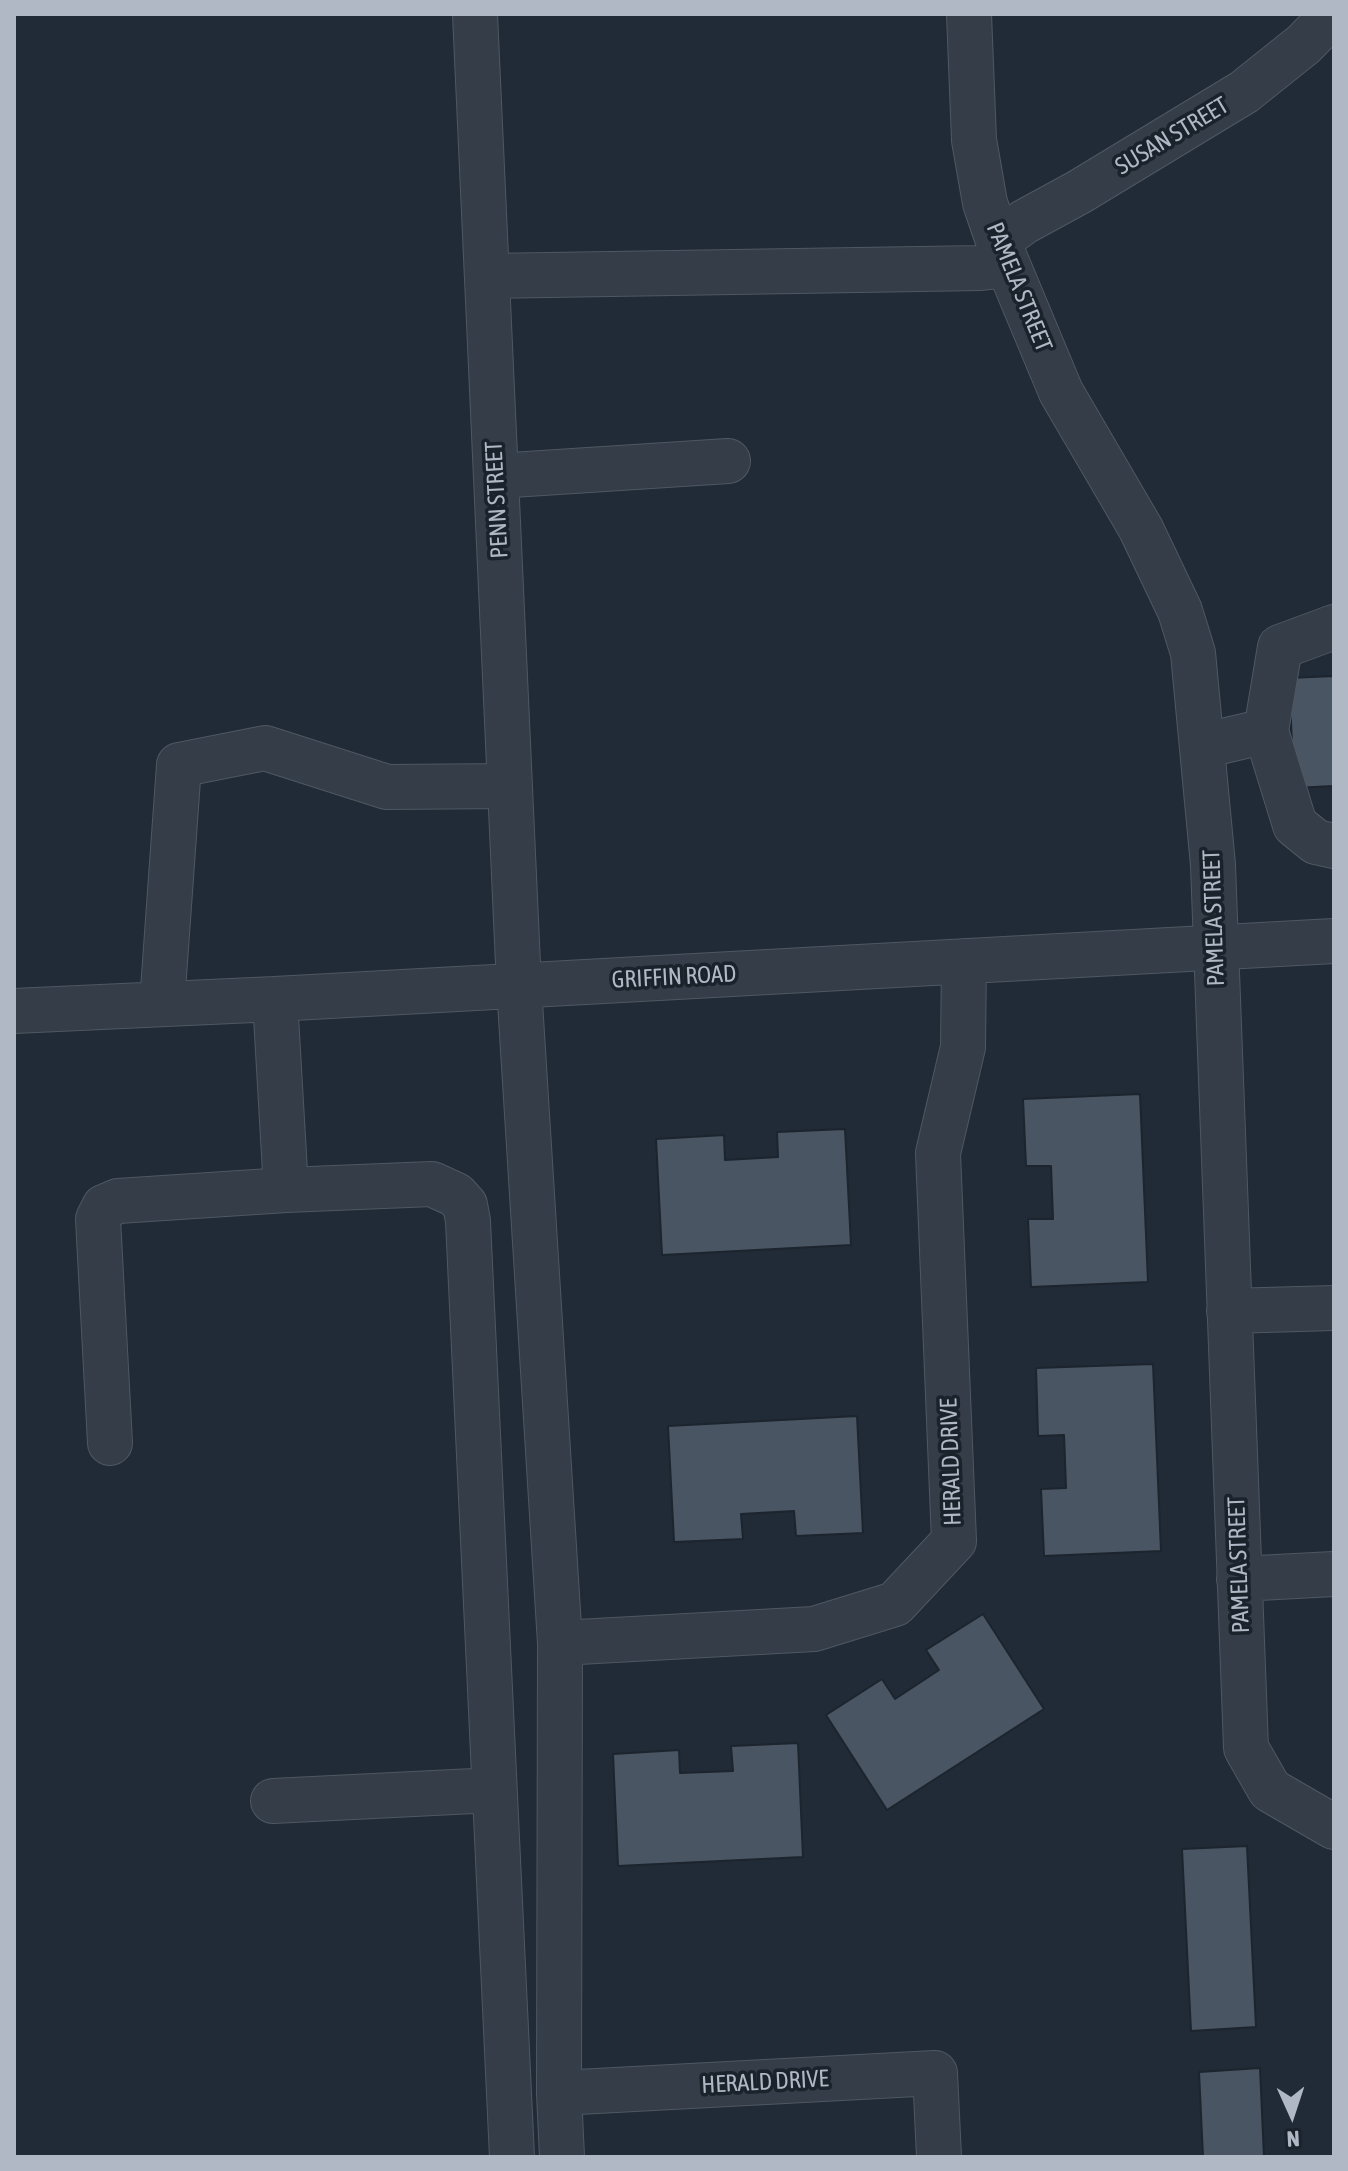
<!DOCTYPE html>
<html>
<head>
<meta charset="utf-8">
<style>
  body { margin:0 }
  #map { position:relative; width:1348px; height:2171px; overflow:hidden; background:#212b37; font-family:"Asap Condensed",sans-serif }
  canvas { display:block }
  .frame { position:absolute; inset:0; border:16px solid #afb8c4; pointer-events:none }
  .north { position:absolute; left:1252px; top:2075px; width:80px; height:80px; -webkit-text-stroke:6px #1a222c; paint-order:stroke; rotate:177deg; font-size:22px; font-weight:700; line-height:32px; text-align:center; color:#afb8c4 }
  .north::after { content:''; display:block; margin:auto; width:28px; height:36px; background:#afb8c4; clip-path:polygon(50% 0,100% 100%,50% 72%,0 100%) }
</style>
</head>
<body>
<div id="map">
<canvas width="1348" height="2171"></canvas>
<div class="frame"></div>
<div class="north">N</div>
</div>
<script>
const g = document.querySelector('canvas').getContext('2d');
g.lineJoin = 'round';
function fillPath(path, color) { g.fillStyle = color; g.fill(path, 'evenodd'); }
const toPath = rows => new Path2D(rows.map(r => 'M' + r).join(''));
function strokePath(path, color, width, dash) { g.strokeStyle = color; g.lineWidth = width; g.lineCap = dash ? 'butt' : 'round'; g.setLineDash(dash || []); g.stroke(path); }
function drawText(font, color, halo, rows, align = 'center') {
  g.font = font + ' "Asap Condensed",sans-serif'; g.lineWidth = 7; g.setLineDash([]); g.textBaseline = 'middle'; g.strokeStyle = halo; g.fillStyle = color; for (const [text, x, y, turn = 0] of rows) {
    g.save(); g.translate(x, y); g.rotate((+turn || 0) * Math.PI / 180); g.textAlign = isNaN(turn) ? turn : align; if (halo) g.strokeText(text, 0, 0); g.fillText(text, 0, 0); g.restore();
  }
}
const building = toPath([
  [1334,676,1334,786,1294,788,1289,678,1334,676],
  [1140,1094,1148,1282,1031,1287,1028,1219,1053,1219,1051,1166,1026,1166,1023,1099,1140,1094],
  [845,1129,851,1245,662,1255,656,1139,724,1135,725,1160,778,1157,777,1132,845,1129],
  [1153,1364,1161,1551,1044,1556,1041,1489,1066,1488,1064,1435,1038,1436,1036,1368,1153,1364],
  [857,1416,863,1533,796,1536,794,1511,741,1514,743,1539,674,1542,668,1426,857,1416],
  [983,1614,1044,1709,887,1810,826,1715,882,1679,895,1699,939,1670,926,1650,983,1614],
  [798,1743,803,1857,618,1866,613,1754,679,1750,680,1773,733,1771,731,1746,798,1743],
  [1247,1846,1256,2027,1191,2031,1182,1849,1247,1846],
  [1260,2068,1264,2157,1203,2157,1199,2072,1260,2068]
]);
fillPath(building, '#495563');
strokePath(building, '#1c242e', 2);
const minor = toPath([
  [475,14,519,986,560,1643,559,2093],
  [969,14,974,140,985,203,998,241,1061,392,1141,529,1180,611,1193,653,1213,865,1246,1748,1270,1790,1334,1827],
  [998,241,1024,222,1079,192,1244,92,1304,44,1333,14],
  [487,276,981,268,1008,265],
  [496,476,728,461],
  [1266,731,1295,825,1316,842,1334,846],
  [1202,746,1266,731,1280,647,1334,627],
  [162,1004,179,765,265,748,387,787,510,786],
  [14,1011,275,999,1334,941],
  [286,1190,432,1184,456,1195,465,1205,468,1221,512,2157],
  [1229,1311,1334,1308],
  [110,1443,98,1219,104,1207,118,1201,286,1190,275,999],
  [1239,1579,1334,1574],
  [560,1643,814,1629,895,1604,954,1541,938,1153,963,1047,964,961],
  [273,1801,494,1790],
  [562,2157,559,2093,935,2073,939,2157]
]);
strokePath(minor, '#4f5862', 46);
strokePath(minor, '#343d48', 44);
drawText('24px', '#afb8c4', '#1a222c', [
  ["SUSAN STREET",1172,136,-31],
  ["PAMELA STREET",1019,287,68],
  ["PENN STREET",497,500,-93],
  ["PAMELA STREET",1214,918,-92],
  ["GRIFFIN ROAD",674,977,-3],
  ["HERALD DRIVE",951,1462,-92],
  ["PAMELA STREET",1239,1565,-92],
  ["HERALD DRIVE",765,2082,-3]
]);
</script>
</body>
</html>
